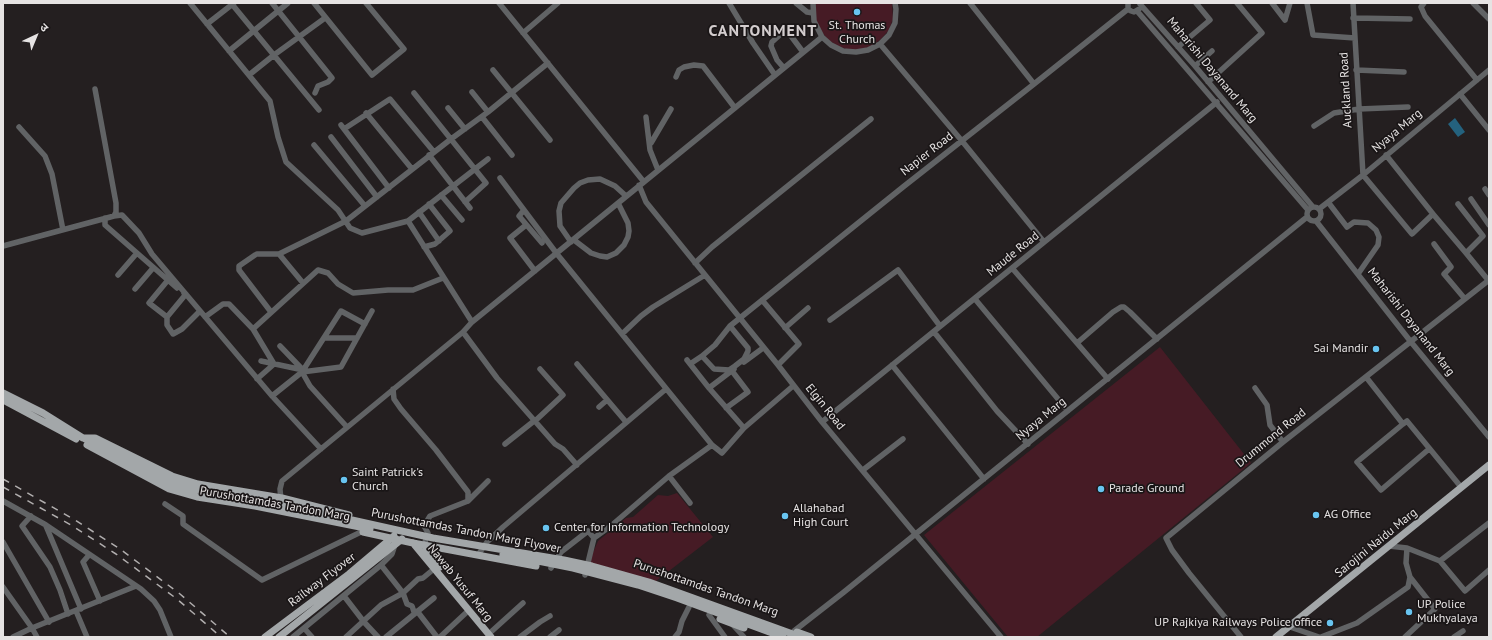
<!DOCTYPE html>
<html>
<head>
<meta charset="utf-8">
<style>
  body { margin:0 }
  #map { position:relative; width:1492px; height:640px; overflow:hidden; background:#241f20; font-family:"PT Sans","Noto Sans Devanagari",sans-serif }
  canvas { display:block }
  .frame { position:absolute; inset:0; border:4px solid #e6e3e3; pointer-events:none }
  .north { position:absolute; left:16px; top:16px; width:40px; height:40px; -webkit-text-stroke:3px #1a1617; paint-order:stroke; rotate:44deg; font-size:11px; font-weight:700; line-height:16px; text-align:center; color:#e6e3e3 }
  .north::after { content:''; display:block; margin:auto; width:14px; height:18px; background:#e6e3e3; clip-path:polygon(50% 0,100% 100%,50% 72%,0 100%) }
</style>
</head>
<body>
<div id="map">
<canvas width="1492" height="640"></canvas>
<div class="frame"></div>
<div class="north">उ</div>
</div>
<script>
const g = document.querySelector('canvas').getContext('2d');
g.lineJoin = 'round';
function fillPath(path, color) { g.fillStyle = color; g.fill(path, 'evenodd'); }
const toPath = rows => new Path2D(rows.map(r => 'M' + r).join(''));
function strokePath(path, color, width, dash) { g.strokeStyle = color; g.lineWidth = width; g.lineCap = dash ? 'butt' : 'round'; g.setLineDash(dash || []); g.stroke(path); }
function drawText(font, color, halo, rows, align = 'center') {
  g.font = font + ' "PT Sans",sans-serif'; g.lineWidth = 3.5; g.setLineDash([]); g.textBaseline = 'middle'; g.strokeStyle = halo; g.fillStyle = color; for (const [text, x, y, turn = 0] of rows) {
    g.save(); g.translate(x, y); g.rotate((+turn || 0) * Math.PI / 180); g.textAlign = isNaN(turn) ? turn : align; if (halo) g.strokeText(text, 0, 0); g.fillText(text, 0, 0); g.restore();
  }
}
fillPath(toPath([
  [816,3,892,3,893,19,889,30,881,39,872,46,861,50,849,50,838,46,828,40,821,31,816,20,815,8],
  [1160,347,1251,463,1037,637,1008,637,924,535],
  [677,493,713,537,656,581,588,564,598,541,626,518,633,517,658,495,668,496]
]), '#461b25');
fillPath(toPath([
  [1455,118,1465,132,1458,137,1448,124]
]), '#24627e');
strokePath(toPath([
  [190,3,270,101,278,137,286,162,338,210,350,228,362,233,408,221,488,159],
  [231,3,319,110],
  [272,3,332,78,328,82,318,86,315,93],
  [314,3,372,75,404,49,366,3],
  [499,3,644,182],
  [729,3,753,43,775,75],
  [796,3,807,12,813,13],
  [813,3,814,21,822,37,831,45,843,51,856,52,868,50,880,44,889,35,895,23,896,9,895,3],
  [970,3,1034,84],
  [1128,3,1128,9,1131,11,1134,12,1139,9],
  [1272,3,1285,20],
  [1307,3,1313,35,1355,38],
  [1353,3,1363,175,1412,234,1433,214,1386,155],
  [1424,3,1421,7,1425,16,1477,80],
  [1473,3,1489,19],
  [1140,4,1195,66,1313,207],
  [1137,11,1308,210],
  [1353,18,1410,19],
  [1285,20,1290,3],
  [207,24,234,3],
  [523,33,558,3],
  [880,44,962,141,1044,242],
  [1178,47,1210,20,1196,3],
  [229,51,288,3],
  [1195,66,1212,51],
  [784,68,777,60,771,46,772,42,783,32,785,30,788,32,803,52],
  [493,70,550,140],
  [1356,70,1404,72],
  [249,75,274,55,325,18],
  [676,77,679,70,684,67,694,65,703,66,735,108],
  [1208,82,1262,33,1237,3],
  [95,89,116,203,116,212,114,216],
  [472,92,488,112],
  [414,93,486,183,465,202],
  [1460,94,1489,130],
  [448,108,465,129],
  [366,113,412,169],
  [482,117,512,155],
  [646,117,650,150,658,170],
  [341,125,389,188],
  [1314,126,1334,113,1359,109,1408,107],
  [19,127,45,156,52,174,63,230],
  [344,129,390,99,434,152],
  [331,137,377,197],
  [651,143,671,109],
  [314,145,365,206],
  [429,155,470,208],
  [500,178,557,254,712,445,722,453,744,428,793,386],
  [639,185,646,202,778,365,822,422,1001,637],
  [1485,189,1489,195],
  [441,195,462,220],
  [1471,199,1489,225],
  [1328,202,1347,227,1354,222,1368,223,1376,230,1379,237,1378,245,1358,274],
  [1458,204,1483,236,1466,253,1488,280],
  '1307 214a7 7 0 1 1 14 0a7 7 0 1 1-14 0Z',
  [1319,209,1363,175,1489,70],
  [524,210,519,216,542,243],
  [419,212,439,241],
  [1433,214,1466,253],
  [105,218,105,225,177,288],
  [408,221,472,322],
  [1316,221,1411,342,1489,437],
  [526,225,510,238,535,271],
  [574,240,591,253,600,256,607,257,616,253,624,245,628,237,629,231,628,223,618,203],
  [571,242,560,226,559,211,561,203,574,188,580,183,588,180,600,179,615,186,626,196],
  [1434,244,1451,267,1444,274,1465,299],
  [3,246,114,216,122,215,139,233,152,254,272,396,321,449],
  [424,247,435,244,450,231,429,204],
  [257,254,279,254,346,221,451,139,488,112,548,63],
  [279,254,303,283],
  [255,255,239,266,239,270,271,312],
  [695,263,712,247,871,119],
  [1012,268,1108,379],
  [118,275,137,253],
  [168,280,149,303,167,317,186,294,184,293],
  [135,289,153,268],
  [975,299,1068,411],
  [762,300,799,344,778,365],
  [167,317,167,325,173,334,182,329,200,311],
  [205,317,223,304,229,304,253,329,318,270,328,273,338,284,353,293,388,290,413,290,443,278],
  [830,320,898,270,940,326],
  [785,328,808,308],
  [253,329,274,364,257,379],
  [463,332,497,378,555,444,563,449,577,465],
  [934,332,997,411,1028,444],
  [622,334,641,316,653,307,705,275],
  [324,338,357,338],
  [1077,343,1113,312,1121,307,1124,307,1130,312,1157,339],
  [702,356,715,345,730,326],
  [687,360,709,388,744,428],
  [261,361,303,370,280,346],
  [744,362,763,348],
  [577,364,626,422],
  [690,364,702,356,714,369,729,370,735,366,744,359,748,351,748,348,730,326,903,187,1034,84,1128,9],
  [892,365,984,479],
  [1366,377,1403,424,1407,421,1461,487],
  [709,388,734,369],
  [1255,388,1267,405,1270,425,1283,442],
  [393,389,394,399,401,409,436,450,468,492,468,501,430,516,424,526,428,533,424,545],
  [272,396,302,372,341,311,365,324],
  [599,407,607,400],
  [726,408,748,392,732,371],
  [535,421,563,395,540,369],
  [822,422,1217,102],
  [1403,424,1357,462,1381,490,1429,449],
  [347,427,310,386,302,372,341,367,372,311],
  [505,444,534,421],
  [863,470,903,439],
  [669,476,690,503],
  [3,501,46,525,141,589,154,601,160,610,171,637],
  [281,501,280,489,282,481,463,332,472,322,822,37],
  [468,501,488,481],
  [165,504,183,516,183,524,262,580,363,531],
  [31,516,22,526,50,567,60,590,68,614],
  [46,526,81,609],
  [3,542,49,622],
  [1389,546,1407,548,1440,561,1465,591,1489,570],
  [89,555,83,562,100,601],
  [478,555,487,542,503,527,666,389],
  [1440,561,1489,523],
  [381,565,403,593,407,604,412,606,414,612,417,611,437,637],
  [551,568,561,552,588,531,594,538],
  [585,575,594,538,612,525,669,476,712,445],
  [3,587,32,628,37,637],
  [344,596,364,622,378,637],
  [76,611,87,637],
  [709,615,725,637],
  [732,624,744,637],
  [1290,627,1319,637],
  [304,628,312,637],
  [492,631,523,603],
  [13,637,32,628,136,586],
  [293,637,381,565,392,554,395,545],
  [346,637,381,605,403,593,418,579,423,578,435,568],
  [386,637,434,598],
  [440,637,469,610],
  [520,637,540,622,550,616],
  [550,637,559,630],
  [675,637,679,632,682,621,689,607],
  [789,637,794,631,844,592,1307,217],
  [1241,637,1189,573,1172,550,1166,538,1283,442,1489,280],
  [1321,637,1357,623,1408,587,1410,577,1406,563,1407,548],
  [1405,637,1435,609,1410,577],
  [1454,637,1463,631]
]), '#616365', 5.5);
strokePath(toPath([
  [3,393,43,413,83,438,172,483,198,490,316,512,433,538,564,560,592,566,649,582,801,637],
  [3,400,76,439],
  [83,438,95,438,172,476,198,484,282,498,349,515],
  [87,445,169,489,197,497,255,506,370,529],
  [363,532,413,543,536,566],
  [413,543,491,637],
  [424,545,429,552,440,567],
  [503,554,573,568,638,585,677,598,783,637],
  [720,619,744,628],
  [797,632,811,637],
  [265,637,349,574,394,536],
  [279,637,402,539],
  [1276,637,1489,465]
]), '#a3a7a9', 7);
strokePath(toPath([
  [3,479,75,520,120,549,180,594,230,637],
  [3,487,71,525,116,554,177,599,221,637]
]), '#b1aeae', 1.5, [7, 7]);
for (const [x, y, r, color] of [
  [857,12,4,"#68c4f0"],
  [1376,349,4,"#68c4f0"],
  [344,480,4,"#68c4f0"],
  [1101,489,4,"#68c4f0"],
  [1316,515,4,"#68c4f0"],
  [785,516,4,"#68c4f0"],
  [546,528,4,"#68c4f0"],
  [1409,612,4,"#68c4f0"],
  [1330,623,4,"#68c4f0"]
]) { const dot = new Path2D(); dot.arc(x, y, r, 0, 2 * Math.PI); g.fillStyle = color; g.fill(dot); strokePath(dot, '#1a1617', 1.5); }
drawText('12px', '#e6e3e3', '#1a1617', [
  ["St. Thomas",857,26,"center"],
  ["Church",857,40,"center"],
  ["Sai Mandir",1368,349,"right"],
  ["Saint Patrick's",352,473],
  ["Church",352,487],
  ["Parade Ground",1109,489],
  ["Allahabad",793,509],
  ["High Court",793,523],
  ["AG Office",1324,515],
  ["Center for Information Technology",554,528],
  ["UP Police",1417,605],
  ["Mukhyalaya",1417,619],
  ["UP Rajkiya Railways Police office",1322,623,"right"]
], 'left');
drawText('12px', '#e6e3e3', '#1a1617', [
  ["Maharishi Dayanand Marg",1212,70,50],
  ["Auckland Road",1346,90,-93],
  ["Nyaya Marg",1397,131,-40],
  ["Napier Road",927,154,-38],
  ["Maude Road",1013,254,-39],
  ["Maharishi Dayanand Marg",1411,322,52],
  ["Elgin Road",825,407,51],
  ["Nyaya Marg",1041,419,-39],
  ["Drummond Road",1271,438,-39],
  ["Purushottamdas Tandon Marg",275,504,10],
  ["Purushottamdas Tandon Marg Flyover",466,531,11],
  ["Sarojini Naidu Marg",1376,543,-39],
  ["Railway Flyover",322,580,-37],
  ["Nawab Yusuf Marg",460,583,51],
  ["Purushottamdas Tandon Marg",706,588,19]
]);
g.letterSpacing = '1px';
drawText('bold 16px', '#d3cdce', '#1a1617', [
  ["CANTONMENT",763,31]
]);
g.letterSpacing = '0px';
</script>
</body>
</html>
